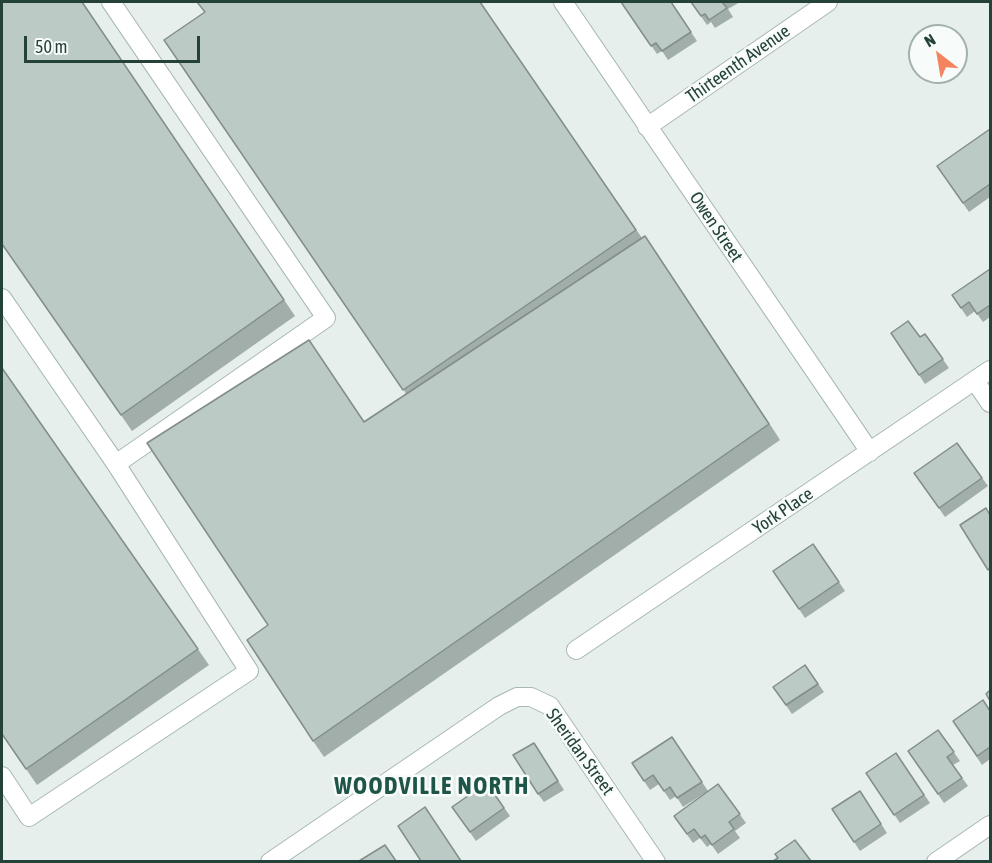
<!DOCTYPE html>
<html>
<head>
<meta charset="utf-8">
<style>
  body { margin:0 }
  #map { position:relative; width:992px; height:863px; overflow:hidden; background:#e6efeb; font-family:"Asap Condensed",sans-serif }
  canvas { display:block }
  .frame { position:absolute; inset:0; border:3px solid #24423a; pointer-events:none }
  .north { position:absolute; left:908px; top:24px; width:60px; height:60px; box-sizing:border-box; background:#f7fbf9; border:2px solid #a3b1ad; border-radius:50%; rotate:329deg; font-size:16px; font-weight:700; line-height:24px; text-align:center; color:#24423a }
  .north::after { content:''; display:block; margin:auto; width:21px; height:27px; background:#f4845f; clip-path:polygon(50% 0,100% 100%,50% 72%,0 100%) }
  .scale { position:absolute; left:24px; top:36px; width:176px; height:27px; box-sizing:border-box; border:3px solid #24423a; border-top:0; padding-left:8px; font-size:18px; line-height:21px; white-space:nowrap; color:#24423a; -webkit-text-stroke:4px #f7fbf9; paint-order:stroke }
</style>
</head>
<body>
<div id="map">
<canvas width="992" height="863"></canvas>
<div class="frame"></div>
<div class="north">N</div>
<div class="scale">50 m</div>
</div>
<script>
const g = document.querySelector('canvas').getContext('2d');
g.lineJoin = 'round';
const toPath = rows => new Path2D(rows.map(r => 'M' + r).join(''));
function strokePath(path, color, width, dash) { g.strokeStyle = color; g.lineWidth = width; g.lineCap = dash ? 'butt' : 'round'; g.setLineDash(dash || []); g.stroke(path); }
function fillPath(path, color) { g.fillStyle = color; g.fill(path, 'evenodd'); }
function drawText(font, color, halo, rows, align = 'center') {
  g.font = font + ' "Asap Condensed",sans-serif'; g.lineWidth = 5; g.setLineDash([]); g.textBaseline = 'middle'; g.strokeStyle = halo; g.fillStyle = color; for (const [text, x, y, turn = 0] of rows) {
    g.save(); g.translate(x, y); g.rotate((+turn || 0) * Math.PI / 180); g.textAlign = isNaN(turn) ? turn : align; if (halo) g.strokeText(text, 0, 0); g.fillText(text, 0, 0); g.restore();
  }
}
const minor = toPath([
  [111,2,326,318,116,464],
  [563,2,870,452],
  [647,127,828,2],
  [2,298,116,464,249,671,29,817,2,776],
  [975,381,990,403],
  [576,650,990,370],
  [270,862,499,706,517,697,531,697,550,706,656,862],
  [936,862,990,825]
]);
strokePath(minor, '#a8b8b2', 20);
strokePath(minor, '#fff', 18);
fillPath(toPath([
  [82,2,295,316,132,431,2,244],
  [480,2,642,238,656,252,780,440,324,757,313,741,268,625,320,356,364,421,406,394,205,12],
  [621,2,671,2,697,41,668,60,662,51,657,54],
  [691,2,740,2,728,9,733,17,715,28,711,22,707,25],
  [990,129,990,197,969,212,937,166],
  [990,269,990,317,983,322,975,311,967,317,952,295],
  [891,333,920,337,925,334,949,368,925,384],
  [2,368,209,665,37,785,2,734],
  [957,443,988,486,945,517,914,473],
  [813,544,845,591,805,618,773,571],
  [805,665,824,692,792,714,773,687],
  [990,711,990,759,982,765,953,721],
  [938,730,960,761,953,765,968,786,944,803,908,751],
  [672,737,708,791,683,807,676,796,670,800,659,784,650,790,632,763],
  [534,743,564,790,544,802,538,794],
  [896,753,930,803,900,823,866,773],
  [482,776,510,816,476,841,452,807,472,793],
  [718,784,746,823,735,831,740,838,718,854,711,844,707,847,700,838,693,843,674,816],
  [860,791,887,833,860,851,832,809]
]), '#a1aea9');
fillPath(toPath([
  [645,236,656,252,780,440,769,424]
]), '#838d89');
const building = toPath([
  [2,2,82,2,284,300,121,415,2,244,2,2],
  [197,2,480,2,636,230,403,390,164,40,205,12,197,2],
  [621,2,671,2,691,32,662,51,656,43,651,46,621,2],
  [691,2,722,2,727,8,709,20,705,14,701,16,691,2],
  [990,129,990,184,963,203,937,166,990,129],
  [645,236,769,424,313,741,247,640,268,625,147,443,309,340,364,422,645,236],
  [990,269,990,305,977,314,969,302,961,308,952,295,990,269],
  [908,321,920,337,925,334,943,359,919,375,891,333,908,321],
  [2,368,198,649,26,769,2,734,2,368],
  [957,443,982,478,939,508,914,473,957,443],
  [986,508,990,515,990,568,988,570,960,525,986,508],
  [813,544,839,582,799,609,773,571,813,544],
  [805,665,818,684,786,705,773,687,805,665],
  [990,690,990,701,986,694,990,690],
  [983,700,990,711,990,747,977,756,953,721,983,700],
  [938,730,954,752,947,757,962,778,938,794,908,751,938,730],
  [672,737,702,782,677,798,670,787,664,791,653,775,644,781,632,763,672,737],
  [534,743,558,781,538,794,513,755,534,743],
  [896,753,924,795,894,815,866,773,896,753],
  [482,776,504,808,470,832,452,807,472,793,467,786,482,776],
  [718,784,740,814,729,822,734,829,712,845,705,835,701,838,694,829,687,834,674,816,718,784],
  [860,791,881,824,854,842,832,809,860,791],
  [425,807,461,861,421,861,398,826,425,807],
  [795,840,811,861,773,861,778,858,775,854,795,840],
  [385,845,396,861,359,861,385,845]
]);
fillPath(building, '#bbcac4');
strokePath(building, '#838d89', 1.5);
drawText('18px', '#24423a', '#f7fbf9', [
  ["Thirteenth Avenue",738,64,-35],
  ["Owen Street",716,227,56],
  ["York Place",783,511,-34],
  ["Sheridan Street",580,752,54]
]);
g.letterSpacing = '1.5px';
drawText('bold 24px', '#1f5548', '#f7fbf9', [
  ["WOODVILLE NORTH",432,786]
]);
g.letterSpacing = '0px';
</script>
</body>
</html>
